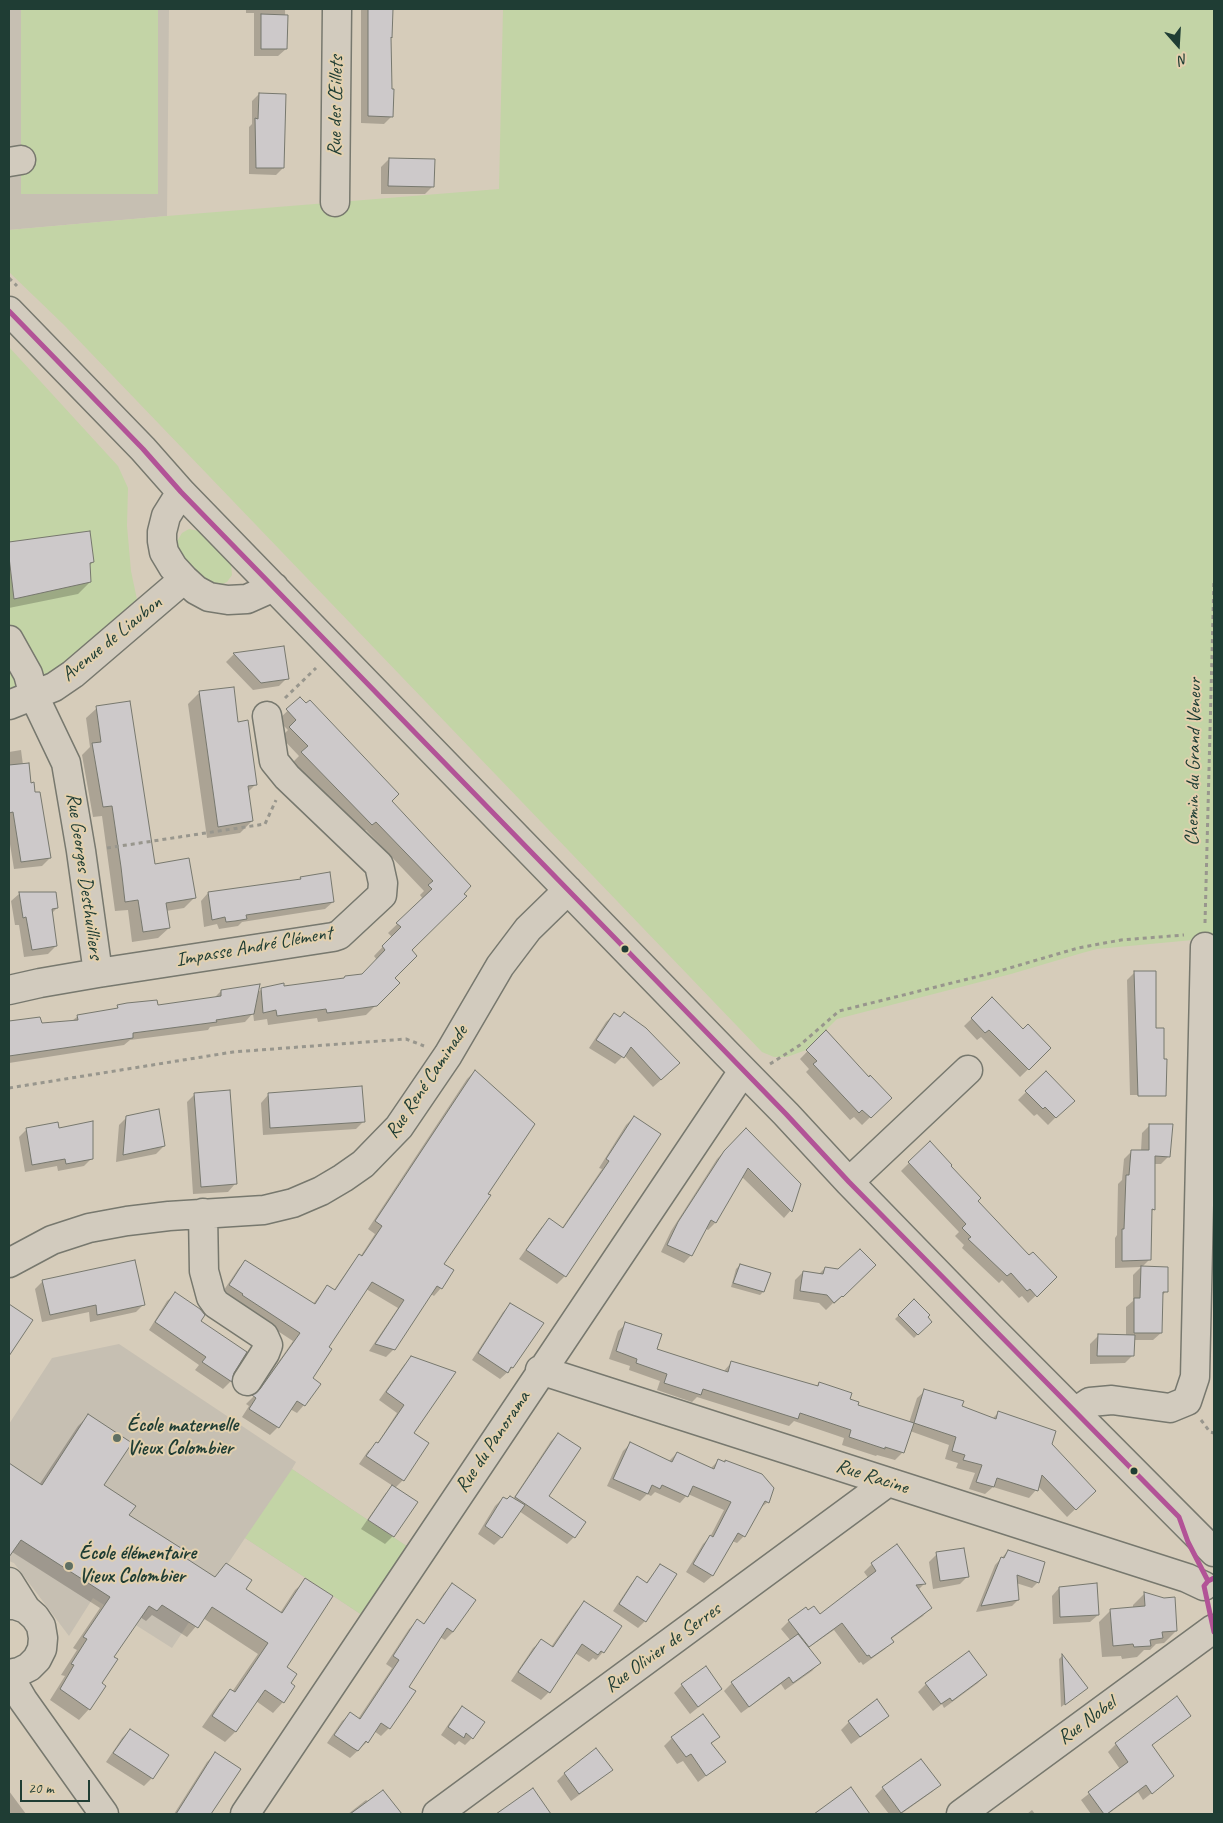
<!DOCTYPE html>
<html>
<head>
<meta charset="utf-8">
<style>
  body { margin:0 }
  #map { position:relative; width:1223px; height:1823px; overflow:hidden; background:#d6ccba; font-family:Caveat,sans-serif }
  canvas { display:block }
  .frame { position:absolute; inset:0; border:10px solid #1f3d34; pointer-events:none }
  .north { position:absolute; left:1153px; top:20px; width:50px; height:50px; -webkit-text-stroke:4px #e2d0ae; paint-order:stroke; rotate:161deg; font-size:14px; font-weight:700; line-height:20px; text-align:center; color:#1f3d34 }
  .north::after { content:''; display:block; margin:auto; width:18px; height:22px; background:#1f3d34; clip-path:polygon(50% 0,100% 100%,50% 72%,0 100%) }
  .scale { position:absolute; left:20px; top:1780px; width:70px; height:22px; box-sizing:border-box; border:2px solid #1f3d34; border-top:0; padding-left:6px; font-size:15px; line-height:18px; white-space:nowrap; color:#1f3d34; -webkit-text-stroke:4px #e2d0ae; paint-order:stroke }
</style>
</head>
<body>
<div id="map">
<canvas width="1223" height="1823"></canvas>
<div class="frame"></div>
<div class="north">N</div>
<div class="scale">20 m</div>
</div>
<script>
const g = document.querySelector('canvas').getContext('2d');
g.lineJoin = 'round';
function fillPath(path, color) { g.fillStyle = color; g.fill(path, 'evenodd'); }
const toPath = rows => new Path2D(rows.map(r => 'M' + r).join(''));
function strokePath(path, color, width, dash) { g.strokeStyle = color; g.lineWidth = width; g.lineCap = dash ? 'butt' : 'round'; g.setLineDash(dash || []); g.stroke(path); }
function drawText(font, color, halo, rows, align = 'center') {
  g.font = font + ' Caveat,sans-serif'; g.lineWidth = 4; g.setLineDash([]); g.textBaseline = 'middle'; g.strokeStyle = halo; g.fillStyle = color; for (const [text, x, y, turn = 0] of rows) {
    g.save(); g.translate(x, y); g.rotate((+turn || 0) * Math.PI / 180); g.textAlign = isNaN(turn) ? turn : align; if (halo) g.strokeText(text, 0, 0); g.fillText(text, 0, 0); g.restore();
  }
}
fillPath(toPath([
  [9,9,169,9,167,216,9,230],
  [119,1344,296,1462,292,1469,408,1547,362,1615,245,1538,172,1648,93,1598,69,1636,14,1563,9,1561,9,1424,52,1358]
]), '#c6bfb2');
fillPath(toPath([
  [21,9,158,9,158,194,21,194],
  [503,9,1214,9,1214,938,1097,949,1082,953,1011,974,837,1019,806,1050,787,1057,774,1057,762,1052,64,325,9,272,9,230,167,216,499,189],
  [9,347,118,466,128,488,127,526,131,571,139,609,47,677,9,691],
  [189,529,199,531,231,564,232,575,227,582,218,586,207,585,178,556,176,543,182,533],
  [292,1469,408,1547,362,1615,245,1538]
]), '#c3d4a6');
fillPath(toPath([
  [246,9,285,9,286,49,278,56,254,56,254,13,246,13],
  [361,9,392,9,391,37,390,38,392,116,384,124,361,123],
  [259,94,283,168,276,175,249,174,249,127,252,124,252,101],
  [389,159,433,186,425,194,381,194,381,167],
  [89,533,93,562,89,566,90,582,78,594,9,608,9,543],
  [283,647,287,678,279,686,253,690,226,662,234,654],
  [200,692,256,784,248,792,252,821,240,833,207,838,188,704],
  [300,699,390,801,470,886,410,950,393,978,398,983,366,1015,318,1022,317,1018,268,1025,267,1019,254,1021,253,1013,245,1022,210,1027,208,1030,130,1040,124,1045,9,1063,9,1026,72,1021,78,1016,115,1010,118,1007,157,1006,214,998,221,991,256,994,262,989,342,980,345,977,362,975,377,960,374,956,392,937,388,933,423,899,420,895,424,891,366,830,362,833,293,762,299,756,281,737,288,730,278,720],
  [97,708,154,866,194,898,184,908,166,911,169,928,158,938,132,942,128,910,115,911,102,816,93,817,82,755,90,747,86,718],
  [21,750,23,765,30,784,50,858,42,866,14,869,9,838,9,752],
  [301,878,333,902,325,909,242,922,238,926,219,929,217,924,204,927,201,901,208,893,299,880],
  [55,893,57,908,51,914,56,946,48,954,24,957,19,925,15,925,11,901,19,894],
  [1135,972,1157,1095,1130,1095,1127,980],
  [992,999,1023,1031,1050,1048,1020,1077,981,1037,977,1040,964,1026],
  [614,1014,671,1071,653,1087,624,1055,615,1064,589,1048,606,1022],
  [826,1032,869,1079,890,1098,862,1125,854,1117,850,1120,806,1072,809,1069,800,1059],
  [475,1071,487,1194,443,1264,441,1288,434,1296,431,1294,394,1349,386,1357,369,1351,398,1308,366,1289,327,1347,311,1379,304,1405,297,1413,290,1409,278,1427,270,1435,242,1417,249,1406,246,1404,256,1394,293,1341,235,1303,222,1293,238,1269,245,1261,313,1304,327,1286,334,1290,352,1264,359,1256,360,1257,375,1234,368,1229,467,1079],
  [1046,1072,1065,1108,1048,1125,1037,1114,1034,1116,1018,1100],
  [195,1094,235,1184,228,1192,193,1194,187,1102],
  [268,1095,364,1121,356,1129,263,1135,261,1103],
  [127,1117,164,1146,156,1154,116,1162,119,1125],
  [634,1117,565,1276,557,1284,519,1259,541,1228,549,1220,562,1228,602,1169,599,1168,626,1125],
  [1150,1125,1169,1156,1161,1164,1154,1164,1154,1209,1151,1212,1150,1259,1142,1267,1166,1291,1162,1296,1161,1333,1153,1340,1133,1340,1133,1355,1125,1363,1090,1364,1090,1344,1098,1336,1126,1336,1126,1307,1133,1301,1133,1275,1141,1267,1115,1268,1115,1238,1117,1235,1118,1184,1122,1180,1124,1159,1132,1151,1141,1151,1142,1133],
  [27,1129,92,1158,84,1166,58,1171,57,1166,25,1172,19,1137],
  [746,1129,799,1185,790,1211,784,1218,741,1176,715,1223,708,1230,705,1228,691,1255,684,1263,661,1252,671,1231,717,1159],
  [909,1163,949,1166,976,1201,1029,1257,1055,1277,1028,1303,1022,1296,1019,1298,1002,1280,999,1283,962,1248,964,1245,955,1236,959,1232,901,1171],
  [740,1265,769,1274,763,1292,760,1295,731,1287,736,1269],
  [874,1265,834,1304,833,1303,826,1310,819,1303,793,1299,795,1280,803,1272,819,1274,825,1268,839,1270],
  [43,1281,144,1304,136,1312,90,1322,89,1312,42,1322,35,1289],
  [175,1294,199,1321,233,1372,231,1381,223,1389,195,1370,199,1365,149,1330,167,1301],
  [914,1301,930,1322,914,1338,895,1319],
  [510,1305,512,1368,500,1379,472,1360,503,1312],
  [626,1324,655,1350,723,1372,731,1363,816,1387,819,1383,857,1405,909,1423,917,1398,925,1391,961,1407,992,1419,999,1412,1050,1445,1094,1491,1067,1517,1038,1486,1036,1490,1029,1498,993,1487,985,1494,969,1489,975,1473,956,1468,958,1463,945,1459,949,1445,910,1431,903,1452,895,1460,877,1455,876,1456,842,1445,844,1438,794,1421,789,1426,697,1397,692,1402,657,1390,660,1381,629,1370,630,1366,609,1359,618,1331],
  [411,1358,412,1434,428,1443,403,1480,395,1488,416,1502,393,1536,385,1544,361,1529,385,1494,393,1486,359,1464,368,1451,377,1444,397,1413,379,1400,404,1365],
  [89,1415,102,1485,128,1516,179,1556,214,1578,226,1565,244,1589,280,1613,295,1590,306,1580,285,1667,289,1684,283,1702,273,1713,256,1701,235,1732,225,1742,202,1727,220,1701,230,1691,232,1692,258,1654,203,1618,187,1637,152,1615,146,1621,140,1617,113,1657,89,1709,79,1720,50,1700,65,1676,61,1675,77,1650,73,1648,100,1608,9,1550,9,1465,39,1485,78,1426],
  [558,1434,547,1496,574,1537,567,1544,519,1511,502,1537,494,1545,478,1534,495,1506,503,1498,507,1500,513,1499,551,1441],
  [630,1444,669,1461,677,1453,711,1468,719,1460,724,1463,726,1461,768,1502,759,1509,744,1536,737,1543,732,1541,712,1576,704,1583,686,1572,703,1544,710,1537,724,1510,688,1494,680,1503,655,1492,651,1496,647,1494,640,1501,607,1486,623,1451],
  [897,1546,925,1583,918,1590,930,1608,923,1616,891,1639,892,1641,885,1649,863,1665,861,1662,859,1663,834,1630,808,1648,819,1663,812,1671,785,1690,781,1684,741,1713,724,1691,732,1683,791,1641,781,1629,789,1621,808,1612,820,1616,869,1579,864,1572,872,1564],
  [1008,1551,1038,1582,1032,1588,1016,1583,1018,1600,1012,1606,976,1612,995,1565],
  [937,1554,968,1576,960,1584,933,1589,929,1562],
  [660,1565,645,1621,638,1628,613,1611,631,1584,637,1578,646,1583],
  [452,1585,474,1600,453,1632,445,1640,440,1637,407,1687,389,1728,381,1736,374,1731,367,1742,350,1758,327,1743,342,1721,350,1714,358,1719,392,1668,386,1664,409,1629,417,1621,423,1625,444,1593],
  [1059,1588,1098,1615,1090,1622,1053,1624,1052,1596],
  [1145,1593,1176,1631,1164,1643,1156,1644,1150,1650,1144,1650,1137,1657,1122,1659,1121,1656,1102,1657,1099,1622,1111,1610,1133,1608,1133,1605],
  [584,1603,603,1652,596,1660,593,1658,589,1662,575,1653,549,1692,541,1700,511,1681,533,1648,541,1641,551,1647,576,1611],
  [1062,1656,1086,1688,1061,1707,1059,1659],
  [986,1675,978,1683,944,1708,942,1704,933,1711,918,1692,926,1684],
  [682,1685,721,1689,690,1714,674,1693],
  [1177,1698,1190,1716,1151,1746,1173,1776,1143,1800,1138,1792,1108,1814,1091,1814,1081,1800,1120,1769,1108,1752,1116,1744],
  [462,1708,472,1738,465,1745,459,1741,455,1745,441,1735,454,1716],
  [887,1715,879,1723,851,1744,841,1730,849,1722],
  [130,1730,152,1778,144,1786,106,1762,122,1738],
  [718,1737,711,1744,724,1762,698,1782,683,1761,677,1764,664,1746,672,1738],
  [215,1754,239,1770,210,1814,174,1814,207,1762],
  [611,1770,603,1777,571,1801,557,1781,564,1774],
  [939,1784,932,1792,901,1814,889,1814,875,1796,883,1788],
  [9,1791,26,1814,9,1814],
  [366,1800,369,1802,397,1810,392,1814,348,1814],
  [1032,1810,1035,1814,1027,1814]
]), '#0003');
const building = toPath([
  [368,9,393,9,392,38,391,37,392,89,394,89,393,117,368,116,368,9],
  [261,14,288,15,287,49,261,49,261,14],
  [259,93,286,94,284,168,256,168,255,118,258,119,259,93],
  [389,158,435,159,434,187,388,186,389,158],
  [90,531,94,562,90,563,91,582,14,599,9,557,9,542,90,531],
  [284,646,289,679,261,683,233,653,284,646],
  [234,687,238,722,248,720,257,785,248,786,253,821,218,827,199,691,234,687],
  [300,697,306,703,310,700,399,794,392,801,471,886,464,894,467,896,412,950,417,956,395,978,400,983,377,1006,327,1013,326,1009,277,1016,276,1010,263,1013,261,988,284,983,284,986,344,978,345,976,362,974,385,950,382,946,401,927,396,923,432,889,428,885,433,881,376,822,372,825,301,752,308,746,289,727,296,720,286,709,300,697],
  [130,701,155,864,189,858,196,898,166,903,170,928,143,932,138,900,125,902,121,867,112,806,103,807,92,743,101,742,96,706,130,701],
  [29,763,31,783,34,782,35,792,40,792,51,858,21,862,13,812,9,813,9,765,29,763],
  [330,872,334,902,246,915,247,919,235,921,226,922,225,917,212,920,208,892,301,879,300,877,330,872],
  [19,892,56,892,58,908,52,909,57,946,32,950,26,917,23,918,19,892],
  [1134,971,1156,971,1156,1028,1164,1028,1164,1059,1167,1059,1166,1096,1138,1096,1134,971],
  [260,984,254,1014,216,1020,217,1022,133,1033,133,1038,9,1056,9,1021,40,1017,42,1023,78,1020,77,1015,118,1008,117,1005,127,1003,157,1000,158,1005,221,996,221,990,260,984],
  [992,997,1023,1029,1028,1024,1051,1048,1029,1070,989,1030,985,1033,971,1018,992,997],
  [624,1012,646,1028,680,1063,661,1080,631,1047,624,1058,596,1040,614,1013,620,1017,624,1012],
  [826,1030,869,1077,870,1075,892,1098,871,1118,862,1110,859,1113,813,1064,817,1061,806,1050,826,1030],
  [475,1070,535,1124,488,1194,491,1195,444,1264,454,1270,442,1289,437,1286,395,1350,375,1344,404,1300,372,1282,329,1347,332,1349,313,1378,321,1384,305,1406,297,1401,279,1428,249,1409,256,1398,252,1395,260,1389,300,1333,242,1295,243,1294,229,1285,245,1260,315,1304,327,1285,335,1290,359,1254,362,1256,382,1226,375,1221,475,1070],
  [1046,1071,1075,1101,1056,1118,1045,1107,1043,1109,1025,1091,1046,1071],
  [362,1086,365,1122,270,1128,268,1093,362,1086],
  [230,1090,237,1184,201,1187,194,1093,230,1090],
  [159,1109,165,1146,123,1155,126,1116,159,1109],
  [634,1116,661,1134,566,1277,526,1250,549,1218,563,1228,609,1161,606,1159,634,1116],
  [93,1121,93,1159,66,1164,65,1159,32,1165,26,1128,58,1122,59,1128,93,1121],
  [1149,1124,1173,1124,1170,1157,1155,1156,1155,1210,1152,1209,1151,1260,1122,1261,1122,1229,1124,1229,1126,1175,1129,1175,1131,1150,1149,1150,1149,1124],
  [746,1128,801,1184,792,1212,748,1168,716,1223,711,1220,692,1256,667,1245,678,1222,724,1151,746,1128],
  [930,1141,952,1165,951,1166,981,1198,978,1201,1029,1255,1033,1252,1057,1277,1037,1297,1030,1289,1027,1291,1011,1273,1007,1276,968,1239,971,1237,962,1228,966,1224,908,1162,930,1141],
  [860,1249,876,1265,843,1297,842,1296,834,1303,827,1295,800,1291,803,1271,823,1274,825,1267,838,1269,860,1249],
  [135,1260,145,1305,97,1315,96,1305,50,1315,42,1280,135,1260],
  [740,1264,771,1273,764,1292,733,1283,740,1264],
  [1141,1266,1168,1267,1168,1292,1163,1292,1162,1333,1134,1333,1134,1298,1140,1298,1141,1266],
  [175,1292,200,1309,205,1315,201,1321,247,1352,234,1373,232,1382,202,1362,206,1357,155,1322,175,1292],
  [914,1299,930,1315,928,1317,932,1322,918,1335,898,1315,914,1299],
  [510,1303,544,1323,513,1368,511,1367,508,1373,478,1353,510,1303],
  [9,1304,33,1320,9,1356,9,1304],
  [625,1322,662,1334,657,1349,728,1372,731,1361,818,1386,819,1382,852,1393,850,1399,859,1402,858,1405,914,1423,904,1453,885,1447,885,1449,849,1437,851,1430,800,1413,798,1419,703,1389,701,1395,664,1383,667,1374,636,1363,637,1359,616,1351,625,1322],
  [1098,1334,1135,1335,1134,1356,1097,1356,1098,1334],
  [411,1356,456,1372,414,1433,429,1443,404,1481,366,1456,376,1442,378,1443,404,1405,386,1392,411,1356],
  [924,1389,964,1401,962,1406,996,1419,998,1411,1056,1431,1052,1444,1096,1491,1076,1510,1042,1475,1038,1491,997,1478,994,1487,976,1482,982,1465,963,1460,965,1455,952,1451,956,1437,914,1423,924,1389],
  [88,1414,132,1443,104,1485,136,1506,129,1515,184,1550,181,1555,215,1577,226,1563,252,1580,246,1589,282,1613,305,1578,333,1596,287,1667,297,1674,291,1683,295,1686,284,1703,265,1690,236,1732,212,1716,230,1689,235,1692,268,1643,212,1607,198,1628,162,1605,157,1611,149,1606,114,1657,118,1659,102,1683,106,1686,90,1710,60,1689,74,1665,71,1664,87,1639,83,1637,110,1597,21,1540,9,1557,9,1463,42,1485,88,1414],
  [558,1433,581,1448,549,1496,586,1522,575,1538,515,1497,558,1433],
  [630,1442,672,1462,677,1452,714,1469,718,1459,725,1462,725,1460,762,1474,774,1488,769,1503,765,1501,745,1537,738,1533,713,1576,693,1564,710,1535,713,1537,731,1502,693,1486,688,1497,662,1485,660,1489,652,1485,648,1494,613,1479,630,1442],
  [392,1485,418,1502,394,1537,368,1520,392,1485],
  [510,1496,525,1505,502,1538,485,1526,503,1497,507,1499,510,1496],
  [897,1544,926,1584,916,1585,932,1608,891,1638,894,1642,871,1658,869,1655,867,1656,842,1623,809,1647,788,1620,806,1607,808,1610,814,1606,820,1614,876,1571,871,1563,897,1544],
  [964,1548,969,1577,940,1581,936,1552,964,1548],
  [1008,1550,1045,1562,1039,1583,1017,1575,1019,1600,981,1606,1001,1557,1004,1558,1008,1550],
  [660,1564,677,1574,646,1622,619,1604,637,1576,647,1583,660,1564],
  [452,1583,476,1600,453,1632,447,1628,409,1687,416,1691,390,1729,381,1723,368,1743,366,1741,358,1751,353,1748,334,1735,350,1712,360,1719,399,1660,393,1656,417,1619,424,1624,452,1583],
  [1097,1583,1099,1615,1060,1617,1059,1587,1097,1583],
  [1144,1592,1164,1598,1175,1597,1177,1631,1162,1632,1163,1638,1150,1640,1151,1646,1134,1647,1133,1644,1113,1646,1110,1609,1145,1606,1144,1592],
  [584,1601,622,1626,604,1653,601,1651,598,1655,582,1644,550,1693,518,1672,541,1639,553,1647,584,1601],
  [798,1634,821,1663,793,1683,789,1677,749,1707,731,1682,798,1634],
  [969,1651,987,1675,952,1701,950,1698,941,1704,925,1683,969,1651],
  [1062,1654,1088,1688,1065,1705,1062,1654],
  [706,1666,722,1689,698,1707,681,1684,706,1666],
  [1177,1696,1191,1716,1152,1745,1174,1776,1152,1794,1146,1785,1107,1814,1104,1814,1088,1792,1128,1762,1115,1743,1177,1696],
  [877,1699,889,1716,860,1737,848,1721,877,1699],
  [462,1706,485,1722,473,1739,466,1733,464,1738,448,1727,462,1706],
  [703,1714,720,1737,711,1743,726,1762,706,1776,691,1754,686,1757,671,1737,703,1714],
  [130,1729,169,1755,153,1779,113,1753,130,1729],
  [596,1748,613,1770,579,1794,564,1773,596,1748],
  [215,1752,241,1769,211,1814,176,1814,215,1752],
  [921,1759,941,1785,901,1813,882,1787,921,1759],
  [851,1787,870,1814,814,1814,851,1787],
  [533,1788,551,1814,496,1814,533,1788],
  [383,1790,402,1814,350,1814,383,1790]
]);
fillPath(building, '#cdc9ca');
strokePath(building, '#77786e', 1);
const minor = toPath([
  [9,162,21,160],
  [335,202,337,9],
  [9,311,143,449,181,492,728,1055,786,1114,849,1182,991,1328,1214,1552],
  [181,492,166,516,162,532,162,541,164,552,173,567,184,579,196,590,209,597,228,600,247,599,274,587],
  [9,640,28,674,34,696,66,763,81,851,98,973],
  [9,705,54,687,73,674,184,579],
  [9,990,40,983,98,973,333,937,339,935,382,895,383,883,379,865,287,777,274,761,267,716],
  [849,1182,968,1070],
  [203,1213,204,1271,211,1297,216,1304,264,1336,268,1345,265,1353,247,1381],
  [9,1263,52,1240,89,1228,127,1221,169,1216,264,1210,293,1203,321,1191,343,1178,363,1164,399,1127,448,1055,500,966,528,929,568,890],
  [540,1370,1187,1578,1204,1586],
  [1075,1412,1090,1402,1112,1400,1170,1408,1187,1401,1195,1377,1205,947],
  [9,1582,26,1609],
  [9,1605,15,1605,26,1609,35,1617,41,1626,43,1638,42,1649,37,1659,29,1667,19,1672,9,1674],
  [9,1676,23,1700,104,1814],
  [245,1814,743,1071],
  [437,1814,888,1482],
  [961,1814,1213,1629]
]);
strokePath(minor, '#77786e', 31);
strokePath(toPath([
  [9,278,17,286],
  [285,698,316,668],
  [107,848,265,824,276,800],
  [1205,923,1214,579],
  [770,1064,800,1045,839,1011,996,972,1078,948,1121,940,1184,935],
  [9,1088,233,1052,406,1039,424,1046],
  [1201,1420,1210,1432,1214,1433]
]), '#98968d', 3, [4, 4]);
strokePath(minor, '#d2cbbe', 28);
strokePath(toPath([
  [9,311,143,449,181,492,786,1114,849,1182,1179,1517,1188,1542,1208,1581],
  [1214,1578,1208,1581,1204,1586,1214,1632]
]), '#b25397', 5);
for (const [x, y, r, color] of [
  [625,949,4.5,"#1f3d34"],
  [117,1438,5,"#5f6f63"],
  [1134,1471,4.5,"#1f3d34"],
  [69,1566,5,"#5f6f63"]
]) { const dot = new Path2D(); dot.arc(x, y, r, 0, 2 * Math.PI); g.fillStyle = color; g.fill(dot); strokePath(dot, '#e2d0ae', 2); }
drawText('20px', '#1f3d34', '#e2d0ae', [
  ["Rue des Œillets",336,106,-89],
  ["Avenue de Liaubon",112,639,-39],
  ["Chemin du Grand Veneur",1194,762,-89],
  ["Rue Georges Desthuilliers",84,876,82],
  ["Impasse André Clément",254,947,-10],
  ["Rue René Caminade",427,1082,-56],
  ["Rue du Panorama",493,1442,-56],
  ["Rue Racine",872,1477,18],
  ["Rue Olivier de Serres",663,1648,-36],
  ["Rue Nobel",1087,1721,-36]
]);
drawText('bold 20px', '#1f3d34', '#e2d0ae', [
  ["École maternelle",127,1426],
  ["Vieux Colombier",127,1449],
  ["École élémentaire",79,1554],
  ["Vieux Colombier",79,1577]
], 'left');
</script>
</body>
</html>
